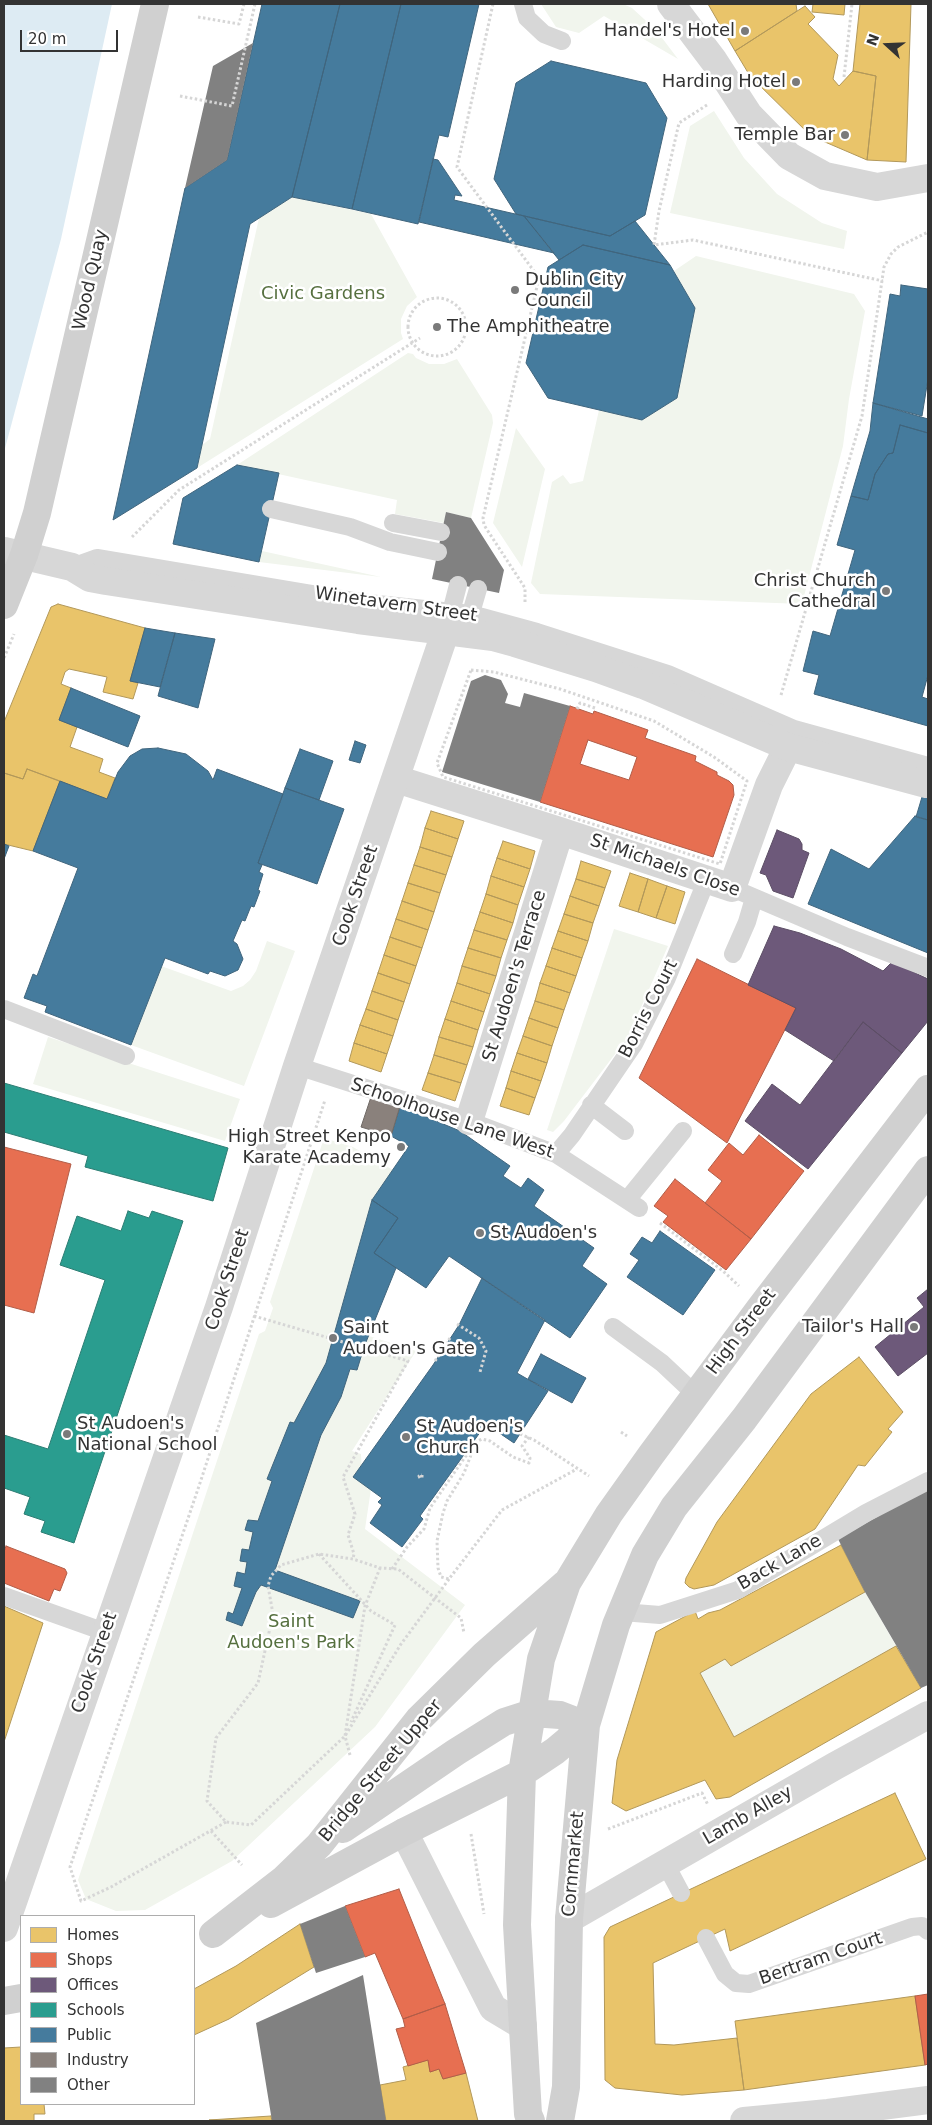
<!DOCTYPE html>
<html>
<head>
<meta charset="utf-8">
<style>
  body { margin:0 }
  #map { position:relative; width:932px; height:2125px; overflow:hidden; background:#fff; font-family:"DejaVu Sans",sans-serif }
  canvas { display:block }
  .frame { position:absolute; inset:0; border:5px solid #333; pointer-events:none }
  .legend { position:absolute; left:20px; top:1915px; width:175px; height:190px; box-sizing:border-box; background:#fff; border:1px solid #adadad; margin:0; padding:6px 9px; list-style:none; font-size:15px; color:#333 }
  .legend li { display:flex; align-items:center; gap:10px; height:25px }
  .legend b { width:25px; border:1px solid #adadad }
  .north { position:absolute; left:862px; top:20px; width:50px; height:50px; -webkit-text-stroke:4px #fff; paint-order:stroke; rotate:290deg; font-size:14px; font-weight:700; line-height:20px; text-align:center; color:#333 }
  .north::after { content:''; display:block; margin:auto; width:18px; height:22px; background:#333; clip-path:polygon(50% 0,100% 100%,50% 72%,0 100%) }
  .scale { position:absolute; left:20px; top:30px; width:98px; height:22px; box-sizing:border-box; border:2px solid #333; border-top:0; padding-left:6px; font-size:15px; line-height:18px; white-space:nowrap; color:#333; -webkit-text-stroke:4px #fff; paint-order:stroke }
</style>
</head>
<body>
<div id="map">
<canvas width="932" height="2125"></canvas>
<div class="frame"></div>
<ul class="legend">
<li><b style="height:14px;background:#e9c46a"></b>Homes</li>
<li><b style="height:14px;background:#e76f51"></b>Shops</li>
<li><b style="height:14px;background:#6d597a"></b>Offices</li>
<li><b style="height:14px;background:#2a9d8f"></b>Schools</li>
<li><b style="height:14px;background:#457b9d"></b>Public</li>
<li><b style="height:14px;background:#8a817c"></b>Industry</li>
<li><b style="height:14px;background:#818181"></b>Other</li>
</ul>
<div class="north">N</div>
<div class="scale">20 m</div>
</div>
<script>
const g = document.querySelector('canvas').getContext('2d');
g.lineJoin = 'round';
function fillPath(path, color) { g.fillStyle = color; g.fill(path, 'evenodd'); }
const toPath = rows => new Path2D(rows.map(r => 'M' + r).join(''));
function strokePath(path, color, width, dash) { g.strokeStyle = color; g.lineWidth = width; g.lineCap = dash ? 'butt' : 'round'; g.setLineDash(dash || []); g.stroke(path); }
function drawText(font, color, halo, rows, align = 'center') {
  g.font = font + ' "DejaVu Sans",sans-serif'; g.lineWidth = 5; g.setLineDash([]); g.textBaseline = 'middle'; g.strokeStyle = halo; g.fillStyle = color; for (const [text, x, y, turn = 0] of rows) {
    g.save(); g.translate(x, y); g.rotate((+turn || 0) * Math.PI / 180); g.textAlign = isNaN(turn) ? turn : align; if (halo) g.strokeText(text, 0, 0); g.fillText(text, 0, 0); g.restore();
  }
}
fillPath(toPath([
  [541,4,623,4,632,8,656,30,678,59,604,16,579,33,556,27],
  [714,111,744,158,777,194,822,223,847,231,844,249,670,213,690,126],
  [292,197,371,214,417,297,407,306,401,319,401,333,403,339,197,468,202,445,210,439,259,218],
  [696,256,854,294,865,311,849,399,843,446,802,604,540,594,531,583,552,482,563,475,570,484,583,481,599,410,642,420,677,398,695,308,674,271],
  [408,353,413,354,416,358,429,364,444,364,457,359,492,415,493,423,471,518,446,512,444,523,395,514,397,500,237,465],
  [516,428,545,469,522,567,493,523],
  [262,551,381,577,259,562],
  [614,929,668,946,628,1037,564,1121,553,1132,547,1130],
  [267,941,295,951,244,1086,131,1045,161,966,231,991,243,986,250,980,256,971],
  [48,1037,240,1099,225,1141,33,1084],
  [324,1138,353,1147,393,1170,372,1200,342,1307,369,1336,416,1351,352,1451,361,1454,362,1473,371,1489,365,1529,465,1605,375,1727,232,1861,145,1910,116,1911,86,1899,78,1880,259,1334,265,1331,273,1308,270,1302],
  [865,1592,896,1646,734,1737,700,1673,725,1659,732,1666]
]), '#f1f5ed');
fillPath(toPath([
  [4,4,112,4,61,239,4,452]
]), '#ddebf3');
const homes = toPath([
  [708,4,796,4,797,11,735,51,708,4],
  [813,4,845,4,844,15,812,12,813,4],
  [860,4,911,4,906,162,867,160,876,76,853,71,860,4],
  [805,6,815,17,808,24,838,55,833,79,839,86,853,71,876,76,867,160,811,136,750,76,735,51,805,6],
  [58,604,145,628,130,681,138,683,133,699,103,692,107,677,69,669,65,672,61,684,71,688,59,720,77,727,70,747,103,759,99,772,115,778,107,799,27,769,23,779,4,773,4,722,51,607,58,604],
  [27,769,60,781,33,851,4,844,4,773,23,779,27,769],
  [431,811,464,821,458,839,425,828,431,811],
  [425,828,458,839,452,857,420,847,425,828],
  [503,841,535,851,530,869,497,858,503,841],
  [420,847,452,857,446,875,414,865,420,847],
  [497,858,530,869,524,887,491,876,497,858],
  [581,861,611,871,605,888,576,879,581,861],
  [414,865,446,875,440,893,408,883,414,865],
  [630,873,648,879,638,912,619,906,630,873],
  [491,876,524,887,518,905,486,894,491,876],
  [576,879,605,888,599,906,570,896,576,879],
  [648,879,667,886,656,918,638,912,648,879],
  [408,883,440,893,434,912,402,901,408,883],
  [667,886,685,892,675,924,656,918,667,886],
  [486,894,518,905,513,923,480,912,486,894],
  [570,896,599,906,593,923,564,914,570,896],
  [402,901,434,912,428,930,396,919,402,901],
  [480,912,513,923,507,940,474,930,480,912],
  [564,914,593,923,588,941,558,931,564,914],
  [396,919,428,930,422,948,390,937,396,919],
  [474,930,507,940,501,958,468,948,474,930],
  [558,931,588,941,582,958,552,948,558,931],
  [390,937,422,948,416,966,384,955,390,937],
  [468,948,501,958,496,976,462,966,468,948],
  [552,948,582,958,576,976,546,966,552,948],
  [384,955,416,966,410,984,378,973,384,955],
  [462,966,496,976,490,994,457,983,462,966],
  [546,966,576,976,570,993,540,983,546,966],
  [378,973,410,984,404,1002,372,991,378,973],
  [457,983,490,994,484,1012,451,1001,457,983],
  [540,983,570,993,564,1010,535,1001,540,983],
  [372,991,404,1002,398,1020,366,1009,372,991],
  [451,1001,484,1012,478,1030,445,1019,451,1001],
  [535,1001,564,1010,558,1028,529,1018,535,1001],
  [366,1009,398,1020,393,1036,360,1025,366,1009],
  [529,1018,558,1028,552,1046,523,1036,529,1018],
  [445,1019,478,1030,473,1047,439,1037,445,1019],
  [360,1025,393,1036,387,1054,354,1043,360,1025],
  [523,1036,552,1046,547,1063,517,1053,523,1036],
  [439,1037,473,1047,467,1065,434,1055,439,1037],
  [354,1043,387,1054,381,1072,349,1061,354,1043],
  [517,1053,547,1063,541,1081,511,1071,517,1053],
  [434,1055,467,1065,461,1083,428,1073,434,1055],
  [511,1071,541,1081,535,1098,506,1088,511,1071],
  [428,1073,461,1083,455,1101,422,1090,428,1073],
  [506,1088,535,1098,529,1115,500,1106,506,1088],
  [859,1357,903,1412,888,1429,892,1432,865,1466,858,1465,815,1529,714,1585,694,1589,689,1587,685,1583,686,1578,717,1522,811,1394,859,1357],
  [841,1545,865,1592,731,1666,725,1659,700,1673,734,1737,896,1646,921,1688,730,1797,716,1799,705,1780,626,1811,612,1803,617,1760,656,1632,695,1611,698,1619,708,1613,720,1610,841,1545],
  [4,1606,43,1623,4,1742,4,1606],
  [895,1793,926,1859,730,1951,725,1929,653,1963,655,2044,674,2045,737,2038,744,2090,682,2095,615,2088,605,2080,604,1937,610,1927,895,1793],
  [300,1924,314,1967,229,2019,194,2035,194,1989,236,1966,300,1924],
  [915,1996,925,2065,744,2090,735,2021,915,1996],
  [21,2047,21,2104,44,2104,45,2114,34,2114,34,2121,4,2121,4,2048,21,2047],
  [428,2060,430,2072,439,2069,443,2079,466,2073,478,2121,386,2121,380,2085,406,2080,403,2067,428,2060],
  [271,2116,272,2121,209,2120,271,2116]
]);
fillPath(homes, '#e9c46a');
strokePath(homes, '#b2985a', 1);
const shops = toPath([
  [570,706,593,714,594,711,648,730,645,738,696,756,695,761,717,772,717,775,729,781,733,785,734,795,713,857,540,802,570,706],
  [588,740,637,757,629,780,580,764,588,740],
  [697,959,796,1008,727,1143,639,1078,697,959],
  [759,1135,804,1171,751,1239,705,1203,722,1181,708,1170,729,1143,743,1155,759,1135],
  [4,1147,71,1164,34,1313,4,1305,4,1147],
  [675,1179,751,1239,726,1270,663,1222,668,1216,654,1206,675,1179],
  [6,1546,65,1569,67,1573,60,1591,54,1589,49,1601,4,1583,4,1552,6,1546],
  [399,1889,445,2004,403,2019,375,1953,365,1957,345,1906,399,1889],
  [928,1994,928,2064,925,2065,915,1996,928,1994],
  [445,2004,466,2073,443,2079,439,2069,430,2072,428,2060,408,2066,396,2029,405,2027,403,2019,445,2004]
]);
fillPath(shops, '#e76f51');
strokePath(shops, '#b15d48', 1);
const offices = toPath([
  [777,830,799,839,802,844,802,850,809,853,793,898,773,891,766,875,760,873,777,830],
  [774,926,800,933,841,949,883,971,892,962,928,979,928,1021,902,1053,863,1022,834,1061,785,1030,796,1008,748,985,774,926],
  [863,1022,902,1053,808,1169,745,1121,772,1084,800,1105,863,1022],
  [928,1289,928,1353,898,1376,875,1347,924,1307,917,1298,928,1289]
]);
fillPath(offices, '#6d597a');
strokePath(offices, '#5c4e65', 1);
const schools = toPath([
  [4,1083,228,1148,213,1201,85,1167,88,1156,4,1132,4,1083],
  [128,1211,149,1218,152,1211,183,1221,74,1543,41,1532,45,1521,24,1514,30,1497,4,1488,4,1435,48,1449,105,1280,60,1265,77,1216,121,1231,128,1211]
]);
fillPath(schools, '#2a9d8f');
strokePath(schools, '#2d7d73', 1);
const public = toPath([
  [262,4,340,4,292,197,250,224,197,468,113,520,185,188,227,160,262,4],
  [340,4,401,4,352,209,292,197,340,4],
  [401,4,479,4,448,137,439,135,418,224,352,209,401,4],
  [551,61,646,83,667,118,645,215,610,236,516,214,494,179,516,83,551,61],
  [433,159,438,160,462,196,455,195,454,200,524,216,554,253,419,222,433,159],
  [524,216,610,236,635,221,670,265,583,245,559,260,524,216],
  [583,245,670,265,695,308,677,398,642,420,548,398,526,363,548,267,583,245],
  [901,285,928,289,928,379,922,416,873,403,890,294,900,296,901,285],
  [873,403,928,419,928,433,900,425,893,453,888,454,875,474,868,500,851,496,870,431,873,403],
  [900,425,928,433,928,430,928,675,922,697,928,699,928,726,814,694,819,675,803,671,813,631,830,636,855,550,837,545,851,496,868,500,875,474,888,454,893,453,900,425],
  [237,465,279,473,259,562,173,544,183,498,237,465],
  [145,628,175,633,160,687,130,681,145,628],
  [175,633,215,639,198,708,158,696,175,633],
  [71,688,140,716,128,747,59,720,71,688],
  [355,741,366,745,360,763,349,760,355,741],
  [158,748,186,754,208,771,213,780,217,769,283,794,258,863,262,865,259,872,263,874,258,890,260,891,254,907,251,906,245,921,242,920,233,941,237,944,243,959,238,970,225,976,210,971,208,974,165,958,131,1045,45,1012,47,1006,24,998,33,974,37,976,78,868,33,851,60,781,107,799,118,772,130,756,142,749,158,748],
  [300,749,333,761,319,800,285,788,300,749],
  [928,777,928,820,916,817,928,777],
  [285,788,344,809,317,884,258,863,285,788],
  [915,816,928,820,928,953,808,904,831,849,869,869,915,816],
  [4,844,9,846,4,859,4,844],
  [400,1106,460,1131,510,1166,503,1176,521,1188,528,1178,544,1190,534,1206,594,1248,582,1266,607,1284,570,1338,449,1256,426,1288,374,1253,398,1218,372,1200,409,1146,391,1136,400,1106],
  [372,1200,398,1218,374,1253,396,1268,364,1347,357,1370,350,1369,341,1397,321,1435,275,1570,360,1601,353,1618,261,1585,256,1592,242,1626,226,1620,228,1612,233,1614,242,1588,234,1586,237,1572,245,1574,247,1562,240,1561,242,1549,249,1550,253,1532,245,1530,248,1520,258,1521,272,1481,267,1479,290,1422,294,1423,326,1363,372,1200],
  [660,1231,715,1270,683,1315,627,1277,639,1260,630,1254,642,1237,652,1243,660,1231],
  [482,1278,545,1320,517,1373,548,1391,514,1443,486,1424,420,1516,423,1519,402,1547,370,1523,382,1505,378,1502,382,1498,353,1477,433,1365,459,1325,482,1278],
  [541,1354,586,1378,572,1403,528,1379,541,1354]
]);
fillPath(public, '#457b9d');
strokePath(public, '#40657d', 1);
const industry = toPath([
  [371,1097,400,1106,391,1136,361,1127,371,1097]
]);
fillPath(industry, '#8a817c');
strokePath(industry, '#706a66', 1);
fillPath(toPath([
  [253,43,227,160,185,188,213,66],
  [446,512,471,518,504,570,499,593,432,579],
  [485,675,501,680,508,694,505,703,520,707,524,693,570,706,540,802,442,772,471,681],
  [928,1488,928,1685,921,1688,865,1592,838,1539],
  [345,1906,365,1957,316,1973,300,1924],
  [363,1975,386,2121,272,2121,256,2023]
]), '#818181');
strokePath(toPath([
  [493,4,457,167,539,278,483,518,484,525,525,588,525,603],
  [198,17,239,24,244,4],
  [844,77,852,4],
  [180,96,232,106,255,4],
  [707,105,679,123,659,211,654,245,693,240,883,281],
  '408 327a29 29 0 1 1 58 0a29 29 0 1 1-58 0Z',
  [132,537,179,490,420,338],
  [4,658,14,634],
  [471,670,494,672,560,689,654,721,714,757,747,781,720,864,443,777,437,763,471,670],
  [781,695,862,416,884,267,891,254,898,247,928,232],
  [577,709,580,703,595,708],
  [660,1223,723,1271,739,1286],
  [254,1316,408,1361,343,1477,355,1514,348,1535,354,1554,353,1559],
  [457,1324,479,1338,486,1351,480,1372],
  [435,1361,450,1338],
  [621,1432,627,1436],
  [520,1434,534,1440,589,1476],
  [529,1437,522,1446,530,1458,529,1463,513,1457,490,1441,482,1439,476,1442,464,1473,447,1501,443,1513,437,1541,438,1568,441,1577,449,1579,502,1510,577,1469],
  [422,1475,422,1478,420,1478,419,1476,422,1475],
  [319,1554,371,1611,395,1625,351,1722],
  [392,1569,407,1547,424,1529,430,1508,465,1457,471,1451],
  [449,1579,435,1598,401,1644,345,1736,251,1825,226,1822,207,1801,216,1738,258,1683,273,1614,268,1586,271,1576,281,1565,319,1554,353,1559,380,1568,398,1569,435,1598,461,1618,464,1633],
  [350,1755,345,1736,365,1606,380,1568],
  [226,1822,111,1887,81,1901,70,1867,200,1483,325,1100],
  [608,1829,702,1793,708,1805],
  [211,1831,242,1865],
  [471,1834,484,1914]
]), '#d6d6d6', 3, [2.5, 2.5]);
strokePath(toPath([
  [523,4,527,18,544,34,562,41],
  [271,509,350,527,390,542,438,552],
  [393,523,441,532],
  [72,567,97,558,359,602,471,614,537,632,668,674,794,729,928,766],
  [449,620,458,585],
  [468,623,478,589],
  [732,888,847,937,928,968],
  [733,954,747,922,754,898],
  [4,1009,126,1056],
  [297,1066,469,1121,556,1154,639,1208],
  [591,1105,625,1131],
  [556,1154,572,1135,634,1044,667,978,707,879],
  [627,1200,683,1131],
  [613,1327,662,1363,696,1395],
  [4,1596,105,1632],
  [622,1612,660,1615,738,1590,866,1513,928,1481],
  [665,1863,681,1893],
  [706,1938,725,1974,736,1983,749,1984,912,1927,922,1926,928,1931]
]), '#d7d7d7', 18);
strokePath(toPath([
  [671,4,714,61,749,115,789,156,825,176,877,187,928,178],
  [396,779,560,831,732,888,769,785,788,747],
  [469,1121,560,831],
  [404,1832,493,2008,523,2026],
  [569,1919,835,1766,928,1715]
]), '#d7d7d7', 28);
strokePath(toPath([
  [4,551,72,567,90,578,106,581,358,620,493,637,515,643,596,668,643,685,788,747,926,784],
  [4,1928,219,1307,297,1066,446,630],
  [744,2121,828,2113,928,2100]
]), '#d7d7d7', 28);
strokePath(toPath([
  [4,605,24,555,37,513,155,4],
  [343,1829,456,1752,504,1722,532,1713,560,1715,586,1725],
  [271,1904,404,1832,522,1773,555,1751,586,1725],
  [213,1934,284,1879,319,1845,419,1719,484,1655,565,1584],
  [4,2001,21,1998],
  [531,2121,528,2114,517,1925,522,1773,541,1659,567,1583,609,1514,651,1455,760,1308,928,1089],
  [560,2121,566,2087,569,1919,586,1725,616,1625,645,1555,674,1507,744,1419,928,1170]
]), '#d0d0d0', 28);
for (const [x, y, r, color] of [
  [745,31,5,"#7a7a7a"],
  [796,82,5,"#7a7a7a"],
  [845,135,5,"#7a7a7a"],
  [515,290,5,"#7a7a7a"],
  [437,327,5,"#7a7a7a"],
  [886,591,5,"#7a7a7a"],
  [401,1147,5,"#7a7a7a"],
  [480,1233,5,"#7a7a7a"],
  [914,1327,5,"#7a7a7a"],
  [333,1338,5,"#7a7a7a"],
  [67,1434,5,"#7a7a7a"],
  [406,1437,5,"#7a7a7a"]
]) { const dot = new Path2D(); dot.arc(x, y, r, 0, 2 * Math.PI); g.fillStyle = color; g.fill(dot); strokePath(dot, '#fff', 2); }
drawText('18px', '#333', '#fff', [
  ["Handel's Hotel",735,31],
  ["Harding Hotel",786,82],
  ["Temple Bar",835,135],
  ["Dublin City",525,280,"left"],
  ["Council",525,301,"left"],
  ["The Amphitheatre",447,327,"left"],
  ["Christ Church",876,581],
  ["Cathedral",876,602],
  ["High Street Kenpo",391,1137],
  ["Karate Academy",391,1158],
  ["St Audoen's",490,1233,"left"],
  ["Tailor's Hall",904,1327],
  ["Saint",343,1328,"left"],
  ["Audoen's Gate",343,1349,"left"],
  ["St Audoen's",77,1424,"left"],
  ["National School",77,1445,"left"],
  ["St Audoen's",416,1427,"left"],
  ["Church",416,1448,"left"]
], 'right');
drawText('18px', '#333', '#fff', [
  ["Wood Quay",91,280,-77],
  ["Winetavern Street",396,605,8],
  ["St Michaels Close",665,866,19],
  ["Cook Street",356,896,-71],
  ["St Audoen's Terrace",515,976,-73],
  ["Borris Court",649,1009,-63],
  ["Schoolhouse Lane West",452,1119,19],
  ["Cook Street",228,1280,-72],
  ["High Street",742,1332,-53],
  ["Back Lane",780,1563,-30],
  ["Cook Street",95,1663,-71],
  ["Bridge Street Upper",381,1771,-50],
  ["Lamb Alley",748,1816,-30],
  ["Cornmarket",574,1864,-85],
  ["Bertram Court",821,1959,-19]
]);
drawText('18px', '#56703f', '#fff', [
  ["Civic Gardens",323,294],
  ["Saint",291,1622],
  ["Audoen's Park",291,1643]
]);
</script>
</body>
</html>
